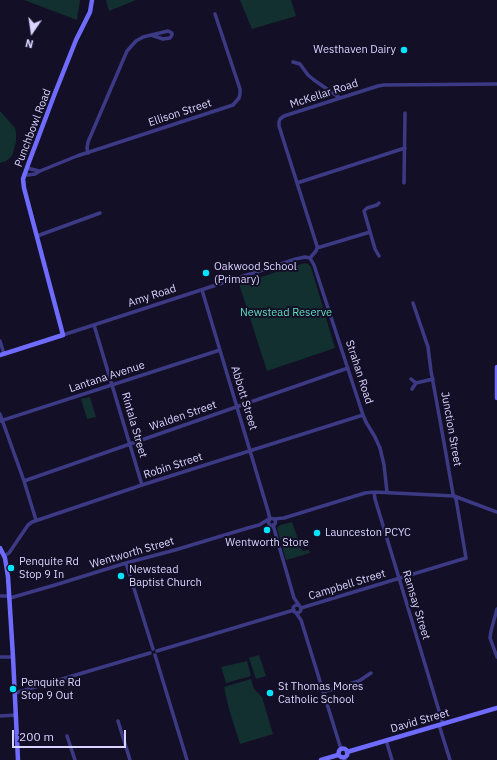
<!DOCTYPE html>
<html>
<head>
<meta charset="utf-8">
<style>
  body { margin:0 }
  #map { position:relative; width:497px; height:760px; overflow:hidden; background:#130f26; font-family:"IBM Plex Sans",sans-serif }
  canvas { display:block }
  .north { position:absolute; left:12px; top:12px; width:40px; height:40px; -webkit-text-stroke:3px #130f26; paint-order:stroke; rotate:193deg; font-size:11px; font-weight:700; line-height:16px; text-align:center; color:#d9d4ff }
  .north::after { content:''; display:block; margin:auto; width:14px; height:18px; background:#d9d4ff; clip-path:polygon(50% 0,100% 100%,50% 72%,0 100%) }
  .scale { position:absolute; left:12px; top:730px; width:114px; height:18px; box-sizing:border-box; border:2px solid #d9d4ff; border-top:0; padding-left:5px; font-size:12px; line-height:14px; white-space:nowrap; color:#d9d4ff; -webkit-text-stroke:3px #130f26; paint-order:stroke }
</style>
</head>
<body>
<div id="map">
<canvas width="497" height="760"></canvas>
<div class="north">N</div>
<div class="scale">200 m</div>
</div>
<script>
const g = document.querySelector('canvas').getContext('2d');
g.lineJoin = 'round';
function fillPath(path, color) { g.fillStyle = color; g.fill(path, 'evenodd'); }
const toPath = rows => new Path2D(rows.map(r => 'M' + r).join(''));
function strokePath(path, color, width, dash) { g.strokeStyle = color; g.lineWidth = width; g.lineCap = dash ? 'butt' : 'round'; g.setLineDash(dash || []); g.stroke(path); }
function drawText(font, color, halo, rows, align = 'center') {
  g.font = font + ' "IBM Plex Sans",sans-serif'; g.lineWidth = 4; g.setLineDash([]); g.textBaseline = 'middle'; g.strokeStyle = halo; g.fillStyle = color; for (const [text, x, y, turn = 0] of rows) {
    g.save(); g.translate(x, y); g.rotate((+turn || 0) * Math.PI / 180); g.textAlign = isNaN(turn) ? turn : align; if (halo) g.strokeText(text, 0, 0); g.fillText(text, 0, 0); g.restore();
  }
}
fillPath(toPath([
  [24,0,80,0,77,20],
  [106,0,136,0,109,11],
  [240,0,291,0,296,16,252,29],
  [0,111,15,128,16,133,16,142,12,156,6,161,0,163],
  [305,263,308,264,311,267,335,348,267,371,239,284],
  [90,397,96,417,87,419,81,399],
  [292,522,302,551,309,550,310,553,286,560,277,528,280,525],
  [259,655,266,676,256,679,249,658],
  [247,661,251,676,226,683,221,667],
  [251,679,254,689,262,697,273,734,240,744,229,709,224,687]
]), '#12302f');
strokePath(toPath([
  [293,62,300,64,308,75,314,80,340,98],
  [88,153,87,148,88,142,127,51,136,41,143,37,168,31,172,33,172,35,170,38,163,39,151,35],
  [27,168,39,171],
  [24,174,28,175,35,174,40,171,77,156,233,105,239,98,240,94,240,89,215,14],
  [297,183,405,148],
  [404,183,405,113],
  [37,236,100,213],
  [317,248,370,232],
  [379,256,375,249,364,211,367,208,377,205,379,203],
  [310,258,316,251,317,248,317,246,279,126,279,122,280,119,284,116,378,86,384,85,497,84],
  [310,258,314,265,363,415,366,422,375,437,380,448,384,465,387,492],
  [202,290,268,511,270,519],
  [94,325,142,485],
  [63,335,296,259,305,257,310,258],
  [0,341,4,354],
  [411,379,416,383],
  [412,389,416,383,433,379],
  [0,414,24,481,36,520],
  [0,421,220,350],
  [24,481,348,368],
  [374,492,375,499,399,578,443,724],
  '268.5 522a3.5 3.5 0 1 1 7 0a3.5 3.5 0 1 1-7 0Z',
  [274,519,284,518,365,493,374,492,454,496,497,512],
  [273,525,294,598,299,605],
  [4,556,9,553,28,525,32,522,142,485,363,415],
  [126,563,153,649],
  [0,596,9,596],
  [10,598,55,585,126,563,175,550,248,528,259,525,269,519],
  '293 609a4 4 0 1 1 8 0a4 4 0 1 1-8 0Z',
  [301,608,466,558,456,499,453,494,443,437,431,371,428,347,413,303],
  [497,609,491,631,490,638,497,657],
  [296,613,301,620,341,749],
  [157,651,294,610],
  [155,655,187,760],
  [0,657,13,657],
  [323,692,359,681,371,673],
  [15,693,150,653],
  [0,716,16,715],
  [118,721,130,760],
  [439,725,450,760],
  [67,736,75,760],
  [386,740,392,760],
  [344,757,345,760]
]), '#3d3a85', 3.5);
strokePath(toPath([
  [0,355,63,335,24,188,23,179,29,162,55,93,76,40,90,12,92,0],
  [497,367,497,398],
  [0,548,5,558,8,577,13,657,18,760],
  '338.5 753a4.5 4.5 0 1 1 9 0a4.5 4.5 0 1 1-9 0Z',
  [347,752,497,708],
  [321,760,338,755]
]), '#6f6bff', 4.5);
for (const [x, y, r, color] of [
  [404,50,4,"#00e5ff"],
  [206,273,4,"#00e5ff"],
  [267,530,4,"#00e5ff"],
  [317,533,4,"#00e5ff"],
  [11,568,4,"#00e5ff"],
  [121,576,4,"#00e5ff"],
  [13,689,4,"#00e5ff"],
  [270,693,4,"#00e5ff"]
]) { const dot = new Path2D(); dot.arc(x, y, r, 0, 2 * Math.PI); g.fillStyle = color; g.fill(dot); strokePath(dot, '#130f26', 1.5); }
drawText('11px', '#d9d4ff', '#130f26', [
  ["Westhaven Dairy",396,50,"right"],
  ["Oakwood School",214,267],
  ["(Primary)",214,280],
  ["Launceston PCYC",325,533],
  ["Wentworth Store",267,543,"center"],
  ["Penquite Rd",19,562],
  ["Stop 9 In",19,575],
  ["Newstead",129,570],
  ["Baptist Church",129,583],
  ["Penquite Rd",21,683],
  ["Stop 9 Out",21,696],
  ["St Thomas Mores",278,687],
  ["Catholic School",278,700]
], 'left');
drawText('11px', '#d9d4ff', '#130f26', [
  ["McKellar Road",324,94,-18],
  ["Ellison Street",180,113,-18],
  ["Punchbowl Road",33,128,-69],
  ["Amy Road",152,296,-18],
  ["Strahan Road",359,372,72],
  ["Lantana Avenue",107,377,-18],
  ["Abbott Street",244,398,73],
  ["Walden Street",183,416,-19],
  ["Rintala Street",134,425,74],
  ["Junction Street",451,429,80],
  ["Robin Street",173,466,-18],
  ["Wentworth Street",132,553,-16],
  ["Campbell Street",347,585,-17],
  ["Ramsay Street",416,605,73],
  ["David Street",420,721,-16]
]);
drawText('11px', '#5fe0c0', '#130f26', [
  ["Newstead Reserve",286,313]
]);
</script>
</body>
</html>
